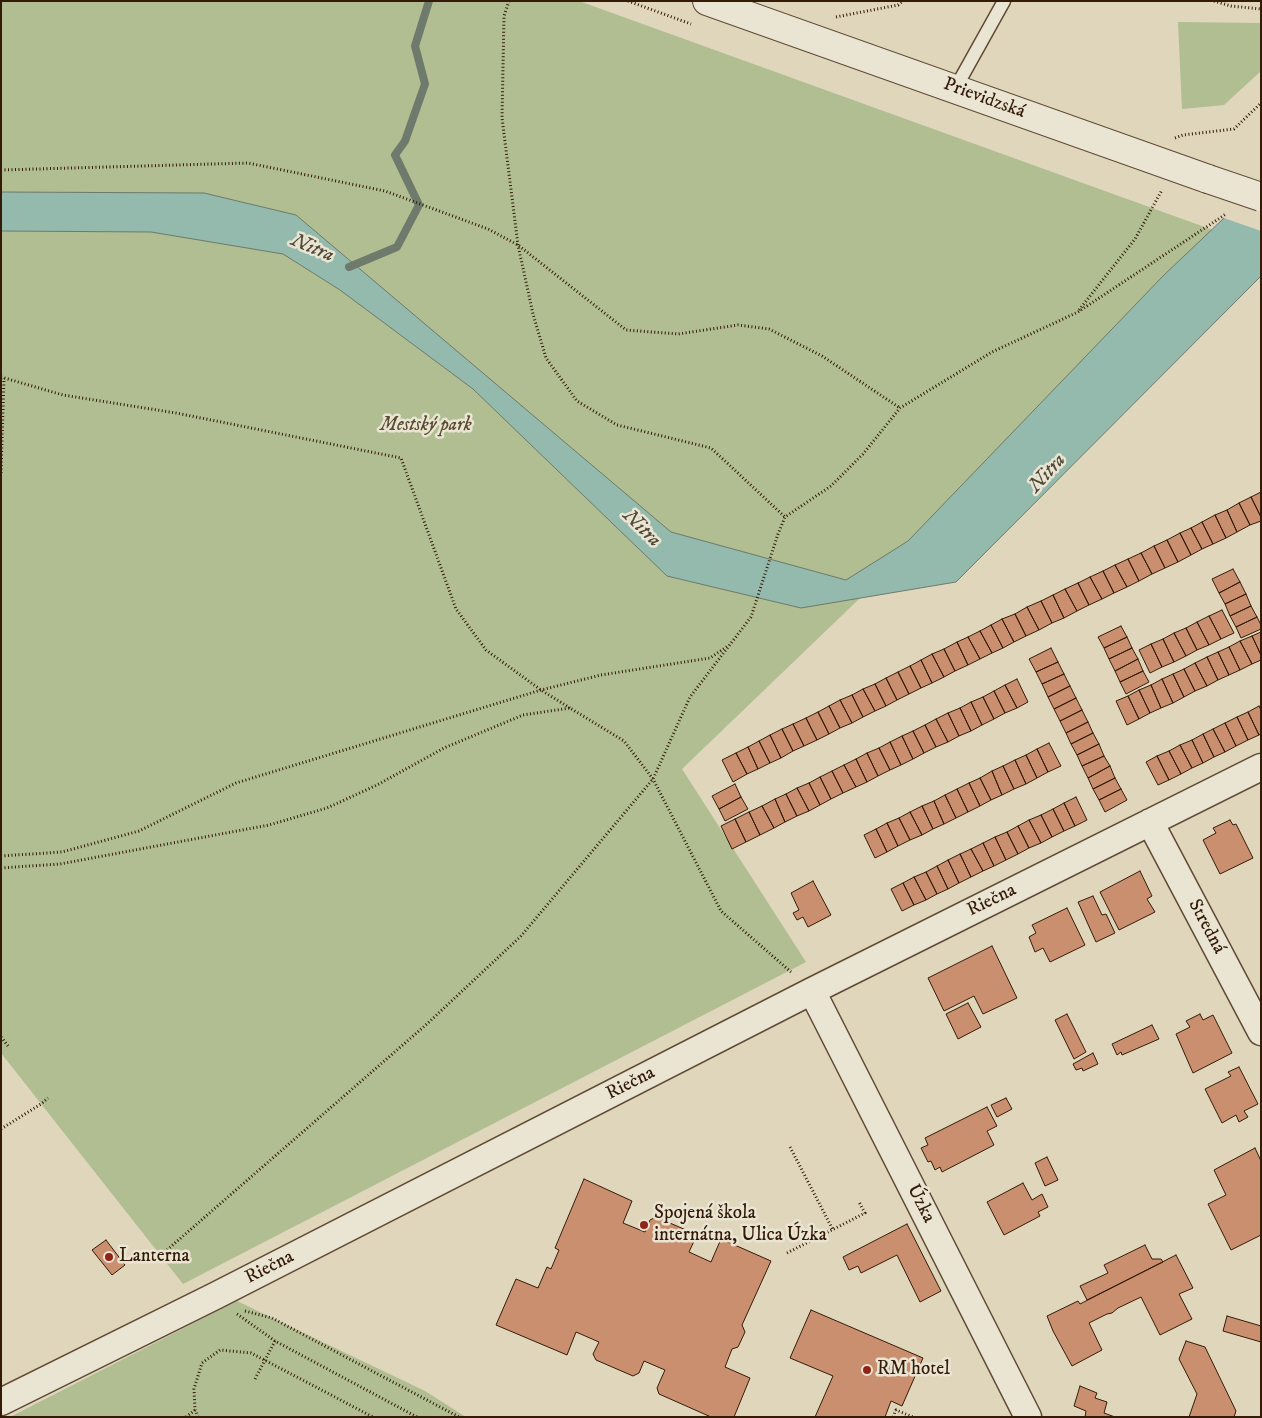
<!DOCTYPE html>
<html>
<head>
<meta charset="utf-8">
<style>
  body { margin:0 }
  #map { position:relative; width:1262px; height:1418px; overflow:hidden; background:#dfd6bc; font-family:"IM FELL DW Pica",serif }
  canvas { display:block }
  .frame { position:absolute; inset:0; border:2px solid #341b07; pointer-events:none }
</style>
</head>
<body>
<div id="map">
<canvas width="1262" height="1418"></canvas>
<div class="frame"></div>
</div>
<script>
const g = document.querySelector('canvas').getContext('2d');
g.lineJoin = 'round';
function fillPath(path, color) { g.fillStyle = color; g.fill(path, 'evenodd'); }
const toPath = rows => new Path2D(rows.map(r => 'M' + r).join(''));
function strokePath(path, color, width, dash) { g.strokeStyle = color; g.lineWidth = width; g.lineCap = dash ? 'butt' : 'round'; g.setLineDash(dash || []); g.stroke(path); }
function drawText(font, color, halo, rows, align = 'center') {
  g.font = font + ' "IM FELL DW Pica",serif'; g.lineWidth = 5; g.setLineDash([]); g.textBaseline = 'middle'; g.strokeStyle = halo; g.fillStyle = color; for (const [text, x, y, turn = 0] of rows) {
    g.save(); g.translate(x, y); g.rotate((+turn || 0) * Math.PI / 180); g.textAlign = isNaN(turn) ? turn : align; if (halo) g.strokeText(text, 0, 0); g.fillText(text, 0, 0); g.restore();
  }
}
fillPath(toPath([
  [1,1,579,1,1235,238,682,769,806,962,183,1284,1,1053],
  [1178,22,1261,23,1261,71,1224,105,1182,109],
  [237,1301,425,1391,466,1417,10,1417]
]), '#b0be92');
const water = toPath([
  [1261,183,1261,276,956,582,801,608,667,576,473,389,340,290,283,254,151,232,1,231,1,192,204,193,296,215,671,532,846,580,908,541,1164,275,1261,183]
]);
fillPath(water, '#94b9ad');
strokePath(water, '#6e7a6b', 1);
fillPath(toPath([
  [1261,181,1261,231,1221,217,1259,182]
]), '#dfd6bc');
strokePath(toPath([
  [349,267,397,247,419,205,395,155,405,141,425,84,415,46,429,1]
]), '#6e7a6b', 8);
const building = toPath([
  [1261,492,1261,517,1251,497,1261,492],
  [1251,497,1261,517,1261,521,1250,525,1239,503,1251,497],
  [1239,503,1250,525,1237,532,1227,510,1239,503],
  [1227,510,1237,532,1226,538,1215,515,1227,510],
  [1215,515,1226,538,1213,544,1202,522,1215,515],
  [1202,522,1213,544,1202,549,1191,528,1202,522],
  [1191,528,1202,549,1191,555,1180,533,1191,528],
  [1180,533,1191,555,1178,562,1167,540,1180,533],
  [1167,540,1178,562,1165,568,1154,546,1167,540],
  [1154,546,1165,568,1152,574,1141,553,1154,546],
  [1141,553,1152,574,1139,581,1128,559,1141,553],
  [1128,559,1139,581,1127,587,1115,565,1128,559],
  [1115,565,1127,587,1114,593,1103,571,1115,565],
  [1233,569,1240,582,1219,593,1212,579,1233,569],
  [1103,571,1114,593,1102,599,1090,577,1103,571],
  [1090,577,1102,599,1089,605,1078,583,1090,577],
  [1240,582,1246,594,1225,604,1219,593,1240,582],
  [1078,583,1089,605,1077,611,1065,589,1078,583],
  [1065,589,1077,611,1064,618,1053,595,1065,589],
  [1246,594,1251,606,1230,616,1225,604,1246,594],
  [1053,595,1064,618,1052,623,1041,601,1053,595],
  [1041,601,1052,623,1039,630,1027,607,1041,601],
  [1251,606,1257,617,1236,627,1230,616,1251,606],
  [1027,607,1039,630,1026,636,1015,614,1027,607],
  [1222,610,1234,633,1221,639,1209,616,1222,610],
  [1015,614,1026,636,1014,642,1002,619,1015,614],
  [1209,616,1221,639,1209,645,1197,622,1209,616],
  [1257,617,1261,625,1261,629,1241,638,1236,627,1257,617],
  [1002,619,1014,642,1003,648,991,625,1002,619],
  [1197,622,1209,645,1197,650,1186,628,1197,622],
  [991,625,1003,648,992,653,980,631,991,625],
  [1121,626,1127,637,1104,648,1098,637,1121,626],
  [1186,628,1197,650,1186,656,1174,633,1186,628],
  [980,631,992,653,980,659,968,637,980,631],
  [1261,632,1261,655,1252,636,1261,632],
  [1174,633,1186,656,1174,662,1163,639,1174,633],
  [1252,636,1261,655,1261,660,1252,664,1240,641,1252,636],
  [968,637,980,659,968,665,957,642,968,637],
  [1127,637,1132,648,1109,659,1104,648,1127,637],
  [1163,639,1174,662,1162,667,1151,644,1163,639],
  [1240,641,1252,664,1240,670,1229,647,1240,641],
  [957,642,968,665,955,671,944,649,957,642],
  [1151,644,1162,667,1150,673,1139,650,1151,644],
  [1229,647,1240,670,1229,675,1218,652,1229,647],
  [1051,648,1058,662,1036,672,1029,659,1051,648],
  [1132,648,1138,659,1115,671,1109,659,1132,648],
  [944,649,955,671,944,677,932,654,944,649],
  [1218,652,1229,675,1218,680,1207,657,1218,652],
  [932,654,944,677,932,683,921,660,932,654],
  [1207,657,1218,680,1207,686,1195,663,1207,657],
  [1138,659,1143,671,1120,682,1115,671,1138,659],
  [921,660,932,683,921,688,910,666,921,660],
  [1058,662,1064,674,1042,684,1036,672,1058,662],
  [1195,663,1207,686,1195,691,1184,669,1195,663],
  [910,666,921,688,909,694,898,672,910,666],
  [1184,669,1195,691,1184,697,1173,674,1184,669],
  [1143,671,1149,682,1126,694,1120,682,1143,671],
  [898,672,909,694,897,700,886,678,898,672],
  [1064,674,1070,686,1048,697,1042,684,1064,674],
  [1173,674,1184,697,1173,703,1162,679,1173,674],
  [886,678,897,700,886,706,875,684,886,678],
  [1017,679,1028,702,1017,708,1005,685,1017,679],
  [1162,679,1173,703,1161,708,1151,685,1162,679],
  [875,684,886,706,875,711,863,689,875,684],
  [1005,685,1017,708,1005,713,994,691,1005,685],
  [1151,685,1161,708,1150,713,1139,690,1151,685],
  [1070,686,1076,698,1054,709,1048,697,1070,686],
  [863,689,875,711,863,717,852,695,863,689],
  [1139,690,1150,713,1139,719,1128,696,1139,690],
  [994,691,1005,713,994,719,983,697,994,691],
  [852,695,863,717,852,723,840,700,852,695],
  [1128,696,1139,719,1127,725,1116,701,1128,696],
  [983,697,994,719,982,725,971,702,983,697],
  [1076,698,1082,710,1060,721,1054,709,1076,698],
  [840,700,852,723,840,728,829,706,840,700],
  [971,702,982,725,971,731,960,708,971,702],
  [829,706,840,728,829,734,818,712,829,706],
  [1259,706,1261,710,1261,734,1259,735,1248,712,1259,706],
  [960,708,971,731,959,736,948,713,960,708],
  [1082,710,1088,722,1066,733,1060,721,1082,710],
  [818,712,829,734,817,740,806,718,818,712],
  [1248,712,1259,735,1248,740,1237,717,1248,712],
  [948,713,959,736,948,742,936,719,948,713],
  [1237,717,1248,740,1236,746,1225,723,1237,717],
  [806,718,817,740,804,746,793,724,806,718],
  [936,719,948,742,936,747,925,725,936,719],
  [1088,722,1093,733,1071,744,1066,733,1088,722],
  [1225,723,1236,746,1225,752,1213,729,1225,723],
  [793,724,804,746,793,751,782,729,793,724],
  [925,725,936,747,924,753,913,731,925,725],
  [782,729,793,751,781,758,770,735,782,729],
  [1213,729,1225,752,1214,757,1203,734,1213,729],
  [913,731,924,753,913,759,902,736,913,731],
  [1093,733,1099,744,1077,755,1071,744,1093,733],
  [1203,734,1214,757,1203,763,1192,740,1203,734],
  [770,735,781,758,770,763,759,741,770,735],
  [902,736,913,759,901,765,890,742,902,736],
  [1192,740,1203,763,1192,768,1180,745,1192,740],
  [759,741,770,763,758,769,748,747,759,741],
  [890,742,901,765,890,770,879,748,890,742],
  [1049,743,1061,766,1048,772,1037,749,1049,743],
  [1099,744,1104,756,1082,766,1077,755,1099,744],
  [1180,745,1192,768,1181,774,1169,751,1180,745],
  [748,747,758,769,747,774,736,753,748,747],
  [879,748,890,770,878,776,867,753,879,748],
  [1037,749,1048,772,1037,778,1026,755,1037,749],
  [1169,751,1181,774,1169,780,1157,756,1169,751],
  [736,753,747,774,733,782,722,760,736,753],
  [867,753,878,776,867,782,856,759,867,753],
  [1026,755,1037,778,1026,784,1015,760,1026,755],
  [1104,756,1110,766,1088,778,1082,766,1104,756],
  [1157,756,1169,780,1158,785,1146,762,1157,756],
  [856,759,867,782,856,787,844,765,856,759],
  [1015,760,1026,784,1014,789,1003,766,1015,760],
  [844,765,856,787,843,793,832,771,844,765],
  [1003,766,1014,789,1002,795,992,771,1003,766],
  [1110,766,1115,778,1093,789,1088,778,1110,766],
  [832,771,843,793,831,799,820,777,832,771],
  [992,771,1002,795,991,800,980,778,992,771],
  [820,777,831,799,820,805,809,783,820,777],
  [980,778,991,800,980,806,969,783,980,778],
  [1115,778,1121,789,1099,800,1093,789,1115,778],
  [809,783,820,805,809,811,797,788,809,783],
  [969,783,980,806,968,812,957,789,969,783],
  [735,784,741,797,719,809,712,796,735,784],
  [797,788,809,811,797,816,786,794,797,788],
  [957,789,968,812,956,818,945,795,957,789],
  [1121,789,1127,800,1105,812,1099,800,1121,789],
  [786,794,797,816,785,822,775,799,786,794],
  [945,795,956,818,944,824,934,801,945,795],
  [741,797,748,809,725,821,719,809,741,797],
  [1076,797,1087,820,1075,826,1064,803,1076,797],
  [775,799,785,822,774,828,762,806,775,799],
  [934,801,944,824,933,829,922,806,934,801],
  [1064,803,1075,826,1064,831,1053,809,1064,803],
  [762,806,774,828,760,835,749,812,762,806],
  [922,806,933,829,922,835,910,812,922,806],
  [1053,809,1064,831,1052,837,1041,815,1053,809],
  [749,812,760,835,746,842,735,819,749,812],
  [910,812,922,835,910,840,899,818,910,812],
  [1041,815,1052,837,1041,843,1029,820,1041,815],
  [899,818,910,840,898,846,887,823,899,818],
  [735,819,746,842,732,849,721,826,735,819],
  [1029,820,1041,843,1029,848,1018,826,1029,820],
  [1230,820,1233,825,1236,824,1253,858,1220,874,1203,840,1216,833,1213,828,1230,820],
  [887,823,898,846,887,852,876,829,887,823],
  [1018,826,1029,848,1018,854,1007,832,1018,826],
  [876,829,887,852,875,858,864,835,876,829],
  [1007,832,1018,854,1006,860,995,837,1007,832],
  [995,837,1006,860,994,866,983,843,995,837],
  [983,843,994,866,983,871,971,849,983,843],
  [971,849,983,871,971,877,960,854,971,849],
  [960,854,971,877,959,883,948,860,960,854],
  [948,860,959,883,948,889,937,866,948,860],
  [937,866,948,889,937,894,926,872,937,866],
  [1140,871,1152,896,1147,899,1155,912,1119,930,1100,892,1140,871],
  [926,872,937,894,926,900,914,877,926,872],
  [914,877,926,900,914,905,903,883,914,877],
  [813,881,831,915,808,927,803,917,797,920,793,913,799,910,791,893,813,881],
  [903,883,914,905,902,911,891,889,903,883],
  [1093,896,1102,915,1106,914,1115,933,1096,942,1078,902,1093,896],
  [1067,908,1085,945,1050,962,1043,948,1035,952,1029,937,1036,933,1032,925,1067,908],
  [992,946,1017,998,983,1014,974,996,944,1011,928,978,992,946],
  [968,1003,981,1027,958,1039,946,1014,968,1003],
  [1067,1014,1086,1052,1074,1059,1055,1020,1067,1014],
  [1200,1014,1203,1020,1213,1015,1232,1053,1193,1073,1176,1034,1190,1027,1186,1021,1200,1014],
  [1152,1025,1159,1039,1122,1055,1121,1052,1117,1055,1112,1044,1152,1025],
  [1093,1053,1098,1064,1083,1071,1082,1068,1076,1070,1073,1064,1093,1053],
  [1239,1067,1258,1104,1244,1111,1248,1117,1239,1122,1236,1115,1222,1123,1205,1089,1231,1076,1228,1072,1239,1067],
  [1006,1098,1012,1109,997,1117,991,1105,1006,1098],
  [987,1107,997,1126,987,1131,994,1145,942,1172,940,1167,935,1170,931,1161,928,1162,921,1148,928,1145,925,1138,987,1107],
  [1255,1148,1261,1161,1261,1235,1231,1250,1208,1204,1226,1195,1214,1170,1255,1148],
  [1047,1157,1058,1180,1045,1186,1035,1163,1047,1157],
  [584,1179,632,1201,623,1223,645,1232,650,1220,656,1217,693,1233,695,1239,689,1252,711,1262,721,1239,771,1261,742,1325,745,1332,738,1347,732,1349,725,1367,750,1378,734,1417,711,1417,659,1394,657,1388,665,1370,644,1361,639,1373,633,1376,596,1360,593,1354,599,1342,576,1332,567,1355,496,1325,516,1279,538,1288,547,1267,551,1269,559,1250,555,1248,584,1179],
  [1023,1183,1032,1200,1042,1194,1048,1207,1038,1212,1040,1216,1004,1235,987,1202,1023,1183],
  [907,1224,941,1291,920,1302,897,1255,861,1273,858,1266,849,1270,843,1257,907,1224],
  [106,1240,125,1265,112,1275,92,1250,106,1240],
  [1145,1245,1152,1259,1161,1259,1163,1262,1087,1300,1080,1286,1108,1273,1104,1265,1145,1245],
  [1176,1255,1193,1288,1179,1294,1192,1319,1160,1335,1141,1297,1118,1308,1112,1313,1107,1314,1089,1323,1102,1350,1072,1366,1053,1331,1047,1316,1078,1301,1080,1304,1176,1255],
  [811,1310,923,1358,902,1406,891,1401,885,1417,815,1417,833,1376,790,1358,811,1310],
  [1227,1316,1261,1326,1261,1342,1223,1331,1227,1316],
  [1186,1341,1205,1347,1236,1411,1234,1417,1189,1417,1197,1394,1179,1359,1186,1341],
  [1080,1386,1097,1393,1095,1398,1107,1402,1104,1413,1115,1417,1085,1417,1086,1411,1074,1406,1080,1386]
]);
fillPath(building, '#ca8f6f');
strokePath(building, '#341b07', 1);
const service = toPath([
  [955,89,1004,1]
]);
const minor = toPath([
  [1150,822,1261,1032],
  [812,991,1028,1417],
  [1,1402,215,1296,812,991,1261,767]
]);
const tertiary = toPath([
  [707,1,1208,179]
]);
strokePath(service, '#5f4a34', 15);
strokePath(minor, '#5f4a34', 29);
strokePath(tertiary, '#5f4a34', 30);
strokePath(toPath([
  [509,1,504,16,502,118,518,245,533,314,546,358,577,401,617,425,711,448,785,517],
  [628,1,691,24],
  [1214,1,1231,6,1261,9],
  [836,17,898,5,903,1],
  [1175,138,1183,135,1234,129,1261,103],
  [1,170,248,163,385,191,488,229,518,245,626,330,678,334,738,325,769,329,822,356,900,408],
  [1079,310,1135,239,1162,190],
  [1,377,63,395,176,413,401,458,456,609,486,650,541,690,570,708],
  [1,473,4,378],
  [1,856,62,852,139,831,236,783,541,690,601,675,710,658,728,646],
  [1,868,60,864,269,825,327,808,377,785,444,748,523,715,570,708,624,741,653,779,721,911,791,972],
  [1,1037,8,1046],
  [1,1129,41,1104,48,1098],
  [790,1147,833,1230],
  [167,1250,428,1023,521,936,653,779,690,697,751,617,778,534,785,517,831,486,863,454,900,408,992,352,1078,312,1226,214],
  [787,1253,865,1213,859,1202],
  [245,1311,272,1318,459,1417],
  [237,1314,275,1341,417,1417],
  [255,1379,275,1341],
  [186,1417,195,1410],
  [198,1417,195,1410,194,1389,202,1363,220,1350,251,1353,373,1417],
  [893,1417,896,1410,913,1417]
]), '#341b07', 3, [1, 2.5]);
strokePath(service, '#eae4d3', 12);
strokePath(minor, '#eae4d3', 26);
strokePath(tertiary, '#eae4d3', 28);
const tertiaryBridge = toPath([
  [1208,179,1261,197]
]);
strokePath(tertiaryBridge, '#5f4a34', 30, []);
strokePath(tertiaryBridge, '#eae4d3', 28);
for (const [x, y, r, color] of [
  [644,1225,5,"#8f2418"],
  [109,1257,5,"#8f2418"],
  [867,1370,5,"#8f2418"]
]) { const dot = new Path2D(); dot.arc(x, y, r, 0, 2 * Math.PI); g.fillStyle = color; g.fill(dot); strokePath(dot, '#eae4d3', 2); }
drawText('19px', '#341b07', '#eae4d3', [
  ["Prievidzská",984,99,20],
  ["Riečna",992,901,-26],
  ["Stredná",1206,927,62],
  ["Riečna",631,1084,-27],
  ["Úzka",920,1204,63],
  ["Riečna",270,1268,-27]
]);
drawText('italic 19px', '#594c31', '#eae4d3', [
  ["Mestský park",426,426]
]);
drawText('19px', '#341b07', '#eae4d3', [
  ["Spojená škola",654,1214],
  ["internátna, Ulica Úzka",654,1236],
  ["Lanterna",119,1257],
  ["RM hotel",877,1370]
], 'left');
drawText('italic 20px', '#514a39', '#eae4d3', [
  ["Nitra",312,249,23],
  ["Nitra",1048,474,-48],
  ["Nitra",641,529,44]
]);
</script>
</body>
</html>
